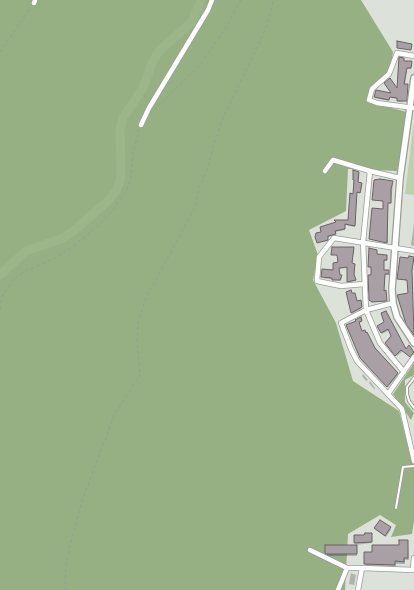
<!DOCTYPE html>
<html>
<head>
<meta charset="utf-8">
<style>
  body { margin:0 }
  canvas { display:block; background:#dce1d9 }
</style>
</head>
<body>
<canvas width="414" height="590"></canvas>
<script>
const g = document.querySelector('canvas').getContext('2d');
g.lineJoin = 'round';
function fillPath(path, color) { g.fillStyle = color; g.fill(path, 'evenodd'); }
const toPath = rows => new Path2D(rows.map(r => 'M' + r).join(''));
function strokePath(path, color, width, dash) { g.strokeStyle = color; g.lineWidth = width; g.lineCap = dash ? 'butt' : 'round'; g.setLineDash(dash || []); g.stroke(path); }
fillPath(toPath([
  [414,122,414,195,405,194]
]), '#bbd0ad');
fillPath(toPath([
  [0,0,361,0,393,52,390,76,372,89,368,102,407,112,397,171,348,169,346,211,309,230,318,255,313,280,336,323,353,381,399,411,414,470,414,520,412,534,391,537,396,525,380,515,348,534,345,590,0,590],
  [414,363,414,375,405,380,405,402,414,413,411,420,393,394]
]), '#96b083');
fillPath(toPath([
  [403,59,404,62,412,64,411,69,407,69,405,85,408,86,407,101,399,102,398,99,390,98,389,101,375,98,377,92,393,94,397,91],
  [354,171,359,174,358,184,362,185,361,193,357,193,355,227,345,225,345,230,335,232,336,236,328,237,328,241,318,243,349,221,354,195],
  [375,181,393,183,391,204,388,203,388,243,370,239,383,210,384,202,373,199],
  [414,223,414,246,411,245],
  [354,248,352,264,355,266,354,276,356,281,349,282,348,268,339,269,340,276,342,277,341,281,323,278,334,272,339,263,338,256,332,254],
  [370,249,375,259,387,257,387,261,384,261,384,271,389,272,389,275,385,275,384,292,386,293,387,301,373,302,371,301,372,268,369,267],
  [401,258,414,258,412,272,414,334,407,323,408,281,398,279],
  [347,292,357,302,361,302,361,309,352,314],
  [361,318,362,322,358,323,362,332,398,375,388,387,362,360,357,322],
  [385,323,405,351,413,352,411,357,403,351,397,356,387,344,392,336,390,330,382,334,378,326],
  [363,374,368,380,366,381,362,376],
  [370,381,375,388,375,390,369,383],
  [390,528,391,530,386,537,375,529],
  [371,534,372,543,356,545,355,543],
  [408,541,409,560,405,560,405,564,396,564,396,567,366,566,365,564,373,553,400,545],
  [356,546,357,556,328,556,326,553],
  [351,573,356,575,354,585,349,584]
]), '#0003');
strokePath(toPath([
  [0,275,26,251,63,238,72,232,108,201,116,191,120,181,121,171,120,130,123,118,143,88,153,61,159,51,192,22,201,0]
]), '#9cb689', 9);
const building = toPath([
  [397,41,412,44,411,50,397,48,397,41],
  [399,57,404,58,404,61,412,61,411,68,407,68,404,84,408,84,407,101,397,101,397,98,390,97,389,100,374,97,376,90,391,93,384,83,390,78,397,88,399,57],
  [353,170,359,172,358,182,362,183,360,193,357,192,355,226,345,224,345,229,335,231,336,234,328,236,328,240,317,243,315,237,316,233,321,232,320,227,336,222,334,220,348,220,350,193,353,194,354,180,353,180,353,170],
  [380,179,393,181,391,189,391,203,388,203,387,243,369,239,372,208,383,209,383,201,372,200,374,180,380,179],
  [332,247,354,247,352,263,355,264,354,274,356,280,347,282,347,267,339,268,340,275,342,275,340,280,332,280,332,278,321,277,322,269,333,270,333,263,338,262,337,255,331,255,332,247],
  [369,248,377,250,377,254,387,255,387,260,384,260,384,270,389,270,389,274,385,274,384,291,386,290,387,301,372,302,369,300,368,275,371,275,371,267,368,267,369,248],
  [409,256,414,257,412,270,414,335,406,324,397,295,408,293,407,280,397,279,400,257,408,258,409,256],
  [351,290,352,293,355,293,357,301,361,300,362,307,351,313,346,292,351,290],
  [386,311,406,349,409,345,414,352,410,357,401,350,395,356,385,343,391,336,388,329,381,333,377,326,384,322,381,313,386,311],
  [361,317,362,321,359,322,362,331,365,330,366,333,367,332,375,348,398,373,387,387,360,358,346,325,356,321,355,320,361,317],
  [380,520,391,527,385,536,374,528,380,520],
  [365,533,372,533,372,542,354,543,354,535,364,535,365,533],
  [399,540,408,540,408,558,404,558,404,562,395,561,395,565,364,564,364,552,372,552,372,545,399,545,399,540],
  [325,545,357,545,357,554,326,554,325,553,325,545]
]);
fillPath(building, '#a9a0a5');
strokePath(building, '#6a6267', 1);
const service = toPath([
  [414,378,407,387,407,394,409,401,414,408],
  [396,508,403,467,414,466]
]);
const minor = toPath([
  [34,3,35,0],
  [414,56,397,53,389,74,372,89,369,100,377,103,414,108],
  [141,125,149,108,208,10,212,0],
  [325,171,333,160,370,171],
  [400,178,370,171,363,242,366,310,380,343,404,372],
  [364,284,341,286,317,281,319,257,334,238,414,251],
  [393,303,366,310,341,323,351,349,357,361,402,409,414,461],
  [388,394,414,357],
  [310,550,347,568,362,568],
  [413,570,414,558],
  [338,590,347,568],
  [358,590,362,568,414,570]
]);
const tertiary = toPath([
  [414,78,400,178,392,289,393,303,397,317,414,343]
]);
strokePath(service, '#999e96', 4);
strokePath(minor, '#999e96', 6);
strokePath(tertiary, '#999e96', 8);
strokePath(toPath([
  [0,52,31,7],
  [154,110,198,67,224,31,241,0],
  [0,309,2,297,13,280,25,271,58,257,94,230,114,209,127,189,131,177,133,152,139,130],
  [65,590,66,563,70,546,82,501,115,413,140,375,137,340,138,323,146,298,196,205,198,191,209,165,212,150,224,116,262,37,269,19,273,0]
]), '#999d96', 1, [3, 3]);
strokePath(service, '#fff', 2);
strokePath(minor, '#fff', 4.5);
strokePath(tertiary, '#fff', 5.5);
</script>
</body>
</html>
